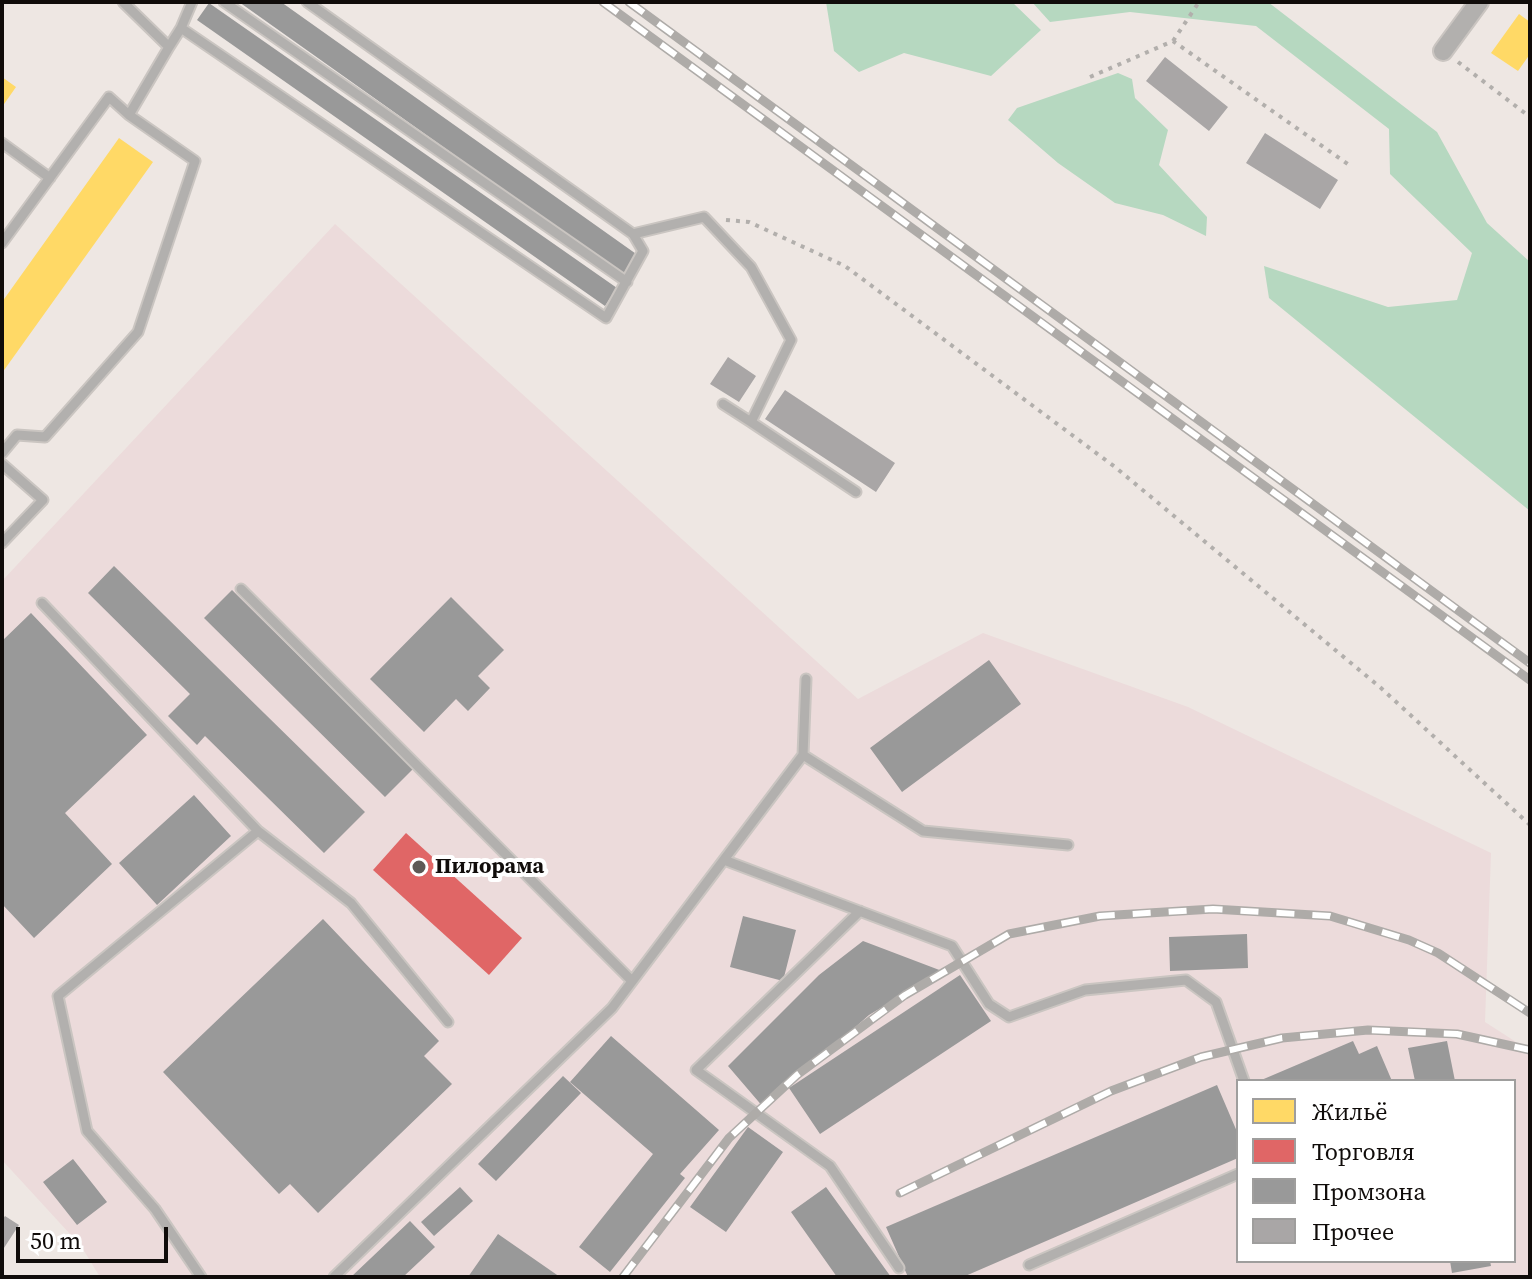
<!DOCTYPE html>
<html>
<head>
<meta charset="utf-8">
<style>
  body { margin:0 }
  #map { position:relative; width:1532px; height:1279px; overflow:hidden; background:#eee7e3; font-family:"Source Serif 4",serif }
  canvas { display:block }
  .frame { position:absolute; inset:0; border:4px solid #100c0a; pointer-events:none }
  .legend { position:absolute; left:1236px; top:1079px; width:280px; height:184px; box-sizing:border-box; background:#fff; border:2px solid #9f9e9d; margin:0; padding:10px 14px; list-style:none; font-size:24px; color:#100c0a }
  .legend li { display:flex; align-items:center; gap:16px; height:40px }
  .legend b { width:40px; border:2px solid #9f9e9d }
  .scale { position:absolute; left:16px; top:1227px; width:152px; height:36px; box-sizing:border-box; border:4px solid #100c0a; border-top:0; padding-left:10px; font-size:24px; line-height:28px; white-space:nowrap; color:#100c0a; -webkit-text-stroke:6px #fff; paint-order:stroke }
</style>
</head>
<body>
<div id="map">
<canvas width="1532" height="1279"></canvas>
<div class="frame"></div>
<ul class="legend">
<li><b style="height:22px;background:#ffd966"></b>Жильё</li>
<li><b style="height:22px;background:#e06666"></b>Торговля</li>
<li><b style="height:22px;background:#999"></b>Промзона</li>
<li><b style="height:22px;background:#a9a6a6"></b>Прочее</li>
</ul>
<div class="scale">50 m</div>
</div>
<script>
const g = document.querySelector('canvas').getContext('2d');
g.lineJoin = 'round';
function fillPath(path, color) { g.fillStyle = color; g.fill(path, 'evenodd'); }
const toPath = rows => new Path2D(rows.map(r => 'M' + r).join(''));
function strokePath(path, color, width, dash) { g.strokeStyle = color; g.lineWidth = width; g.lineCap = dash ? 'butt' : 'round'; g.setLineDash(dash || []); g.stroke(path); }
function drawText(font, color, halo, rows, align = 'center') {
  g.font = font + ' "Source Serif 4",serif'; g.lineWidth = 8; g.setLineDash([]); g.textBaseline = 'middle'; g.strokeStyle = halo; g.fillStyle = color; for (const [text, x, y, turn = 0] of rows) {
    g.save(); g.translate(x, y); g.rotate((+turn || 0) * Math.PI / 180); g.textAlign = isNaN(turn) ? turn : align; if (halo) g.strokeText(text, 0, 0); g.fillText(text, 0, 0); g.restore();
  }
}
fillPath(toPath([
  [335,224,858,699,983,633,1188,707,1491,853,1485,1022,1530,1051,1530,1277,100,1277,81,1246,2,1160,2,581],
  [1238,1081,1514,1081,1514,1261,1238,1261]
]), '#ecdbdb');
fillPath(toPath([
  [826,2,1012,2,1041,30,991,76,904,53,859,72,834,51],
  [1032,2,1268,2,1437,132,1487,223,1530,262,1530,511,1269,298,1264,266,1388,307,1457,300,1472,253,1390,174,1389,129,1256,26,1130,12,1050,22],
  [1118,73,1132,79,1135,98,1168,130,1159,165,1207,217,1206,236,1163,215,1115,203,1058,163,1008,120,1017,108]
]), '#b6d8c0');
fillPath(toPath([
  [1519,14,1530,22,1530,54,1518,71,1491,53],
  [2,77,16,87,2,107],
  [119,138,153,162,2,373,2,302]
]), '#ffd966');
fillPath(toPath([
  [406,833,522,938,489,975,373,870]
]), '#e06666');
fillPath(toPath([
  [239,2,281,2,639,256,625,276],
  [209,3,617,288,605,306,197,20],
  [114,566,365,812,324,853,205,736,197,745,168,716,190,694,88,593],
  [232,590,413,769,385,797,204,618],
  [451,597,504,650,478,676,490,688,468,711,456,699,424,732,370,679],
  [31,613,147,735,65,813,112,864,34,938,2,904,2,641],
  [989,660,1021,704,902,792,870,748],
  [194,795,231,836,157,905,119,863],
  [743,916,796,930,783,981,730,967],
  [323,919,439,1041,424,1056,452,1084,318,1213,290,1184,279,1194,163,1072],
  [1247,934,1248,968,1170,971,1169,937],
  [863,941,942,971,869,1015,764,1108,728,1066,819,975],
  [960,975,991,1021,820,1134,789,1088],
  [611,1036,719,1130,680,1174,685,1178,610,1272,579,1247,653,1154,570,1082],
  [1353,1041,1359,1054,1377,1046,1392,1081,1259,1081],
  [1447,1041,1455,1081,1415,1081,1408,1048],
  [563,1076,581,1093,496,1181,478,1164],
  [1217,1085,1238,1134,1238,1158,963,1277,908,1277,886,1227],
  [748,1127,783,1152,726,1232,690,1207],
  [73,1159,107,1202,77,1225,43,1182],
  [460,1187,473,1201,434,1236,421,1222],
  [826,1187,891,1277,837,1277,791,1212],
  [410,1221,435,1247,403,1277,351,1277],
  [498,1234,560,1277,468,1277],
  [1450,1261,1490,1261,1491,1266,1452,1273]
]), '#999');
fillPath(toPath([
  [1165,57,1228,107,1209,131,1146,81],
  [1265,133,1338,180,1320,209,1246,163],
  [728,357,756,376,739,402,710,384],
  [785,390,895,463,876,492,765,419],
  [5,1216,19,1225,2,1251,2,1220]
]), '#a9a6a6');
const service = toPath([
  [224,2,627,282],
  [307,2,633,234,704,217,751,267,791,340,751,422,856,492],
  [181,28,192,2],
  [169,47,181,28,606,318,643,251,633,234],
  [2,143,50,178],
  [2,243,109,97,129,115],
  [723,404,751,422],
  [2,453,17,435,45,437,138,332,195,161,129,115,169,47,123,2],
  [2,464,43,500,2,543],
  [241,589,632,981],
  [42,603,258,831],
  [803,755,923,831,1068,845],
  [724,860,952,946,989,1004,1009,1017,1085,990,1186,980,1216,1002,1244,1081],
  [860,911,696,1070,830,1166,899,1268],
  [1029,1265,1238,1174],
  [201,1277,155,1209,87,1131,58,996,258,831,351,903,448,1022],
  [334,1277,612,1008,803,755,806,679]
]);
const minor = toPath([
  [1443,51,1479,2]
]);
strokePath(service, '#cac5c1', 13);
strokePath(minor, '#cac5c1', 22);
strokePath(toPath([
  [1173,41,1199,2],
  [1458,62,1530,117],
  [1090,77,1173,41,1349,165],
  [726,220,749,222,845,266,1115,467,1381,688,1530,825]
]), '#b2afac', 4, [4, 6]);
strokePath(service, '#b2b0ae', 9);
strokePath(minor, '#b2b0ae', 18);
const rail = toPath([
  [603,2,1530,680],
  [629,2,1530,663],
  [900,1193,1111,1091,1201,1057,1282,1038,1368,1030,1457,1034,1530,1050],
  [623,1277,729,1138,797,1075,905,995,1009,934,1100,916,1213,909,1330,916,1409,940,1438,953,1530,1013]
]);
strokePath(rail, '#aeaba8', 9);
strokePath(rail, '#fff', 6, [18]);
for (const [x, y, r, color] of [
  [419,867,8,"#5e5956"]
]) { const dot = new Path2D(); dot.arc(x, y, r, 0, 2 * Math.PI); g.fillStyle = color; g.fill(dot); strokePath(dot, '#fff', 3); }
drawText('bold 22px', '#100c0a', '#fff', [
  ["Пилорама",435,867]
], 'left');
</script>
</body>
</html>
